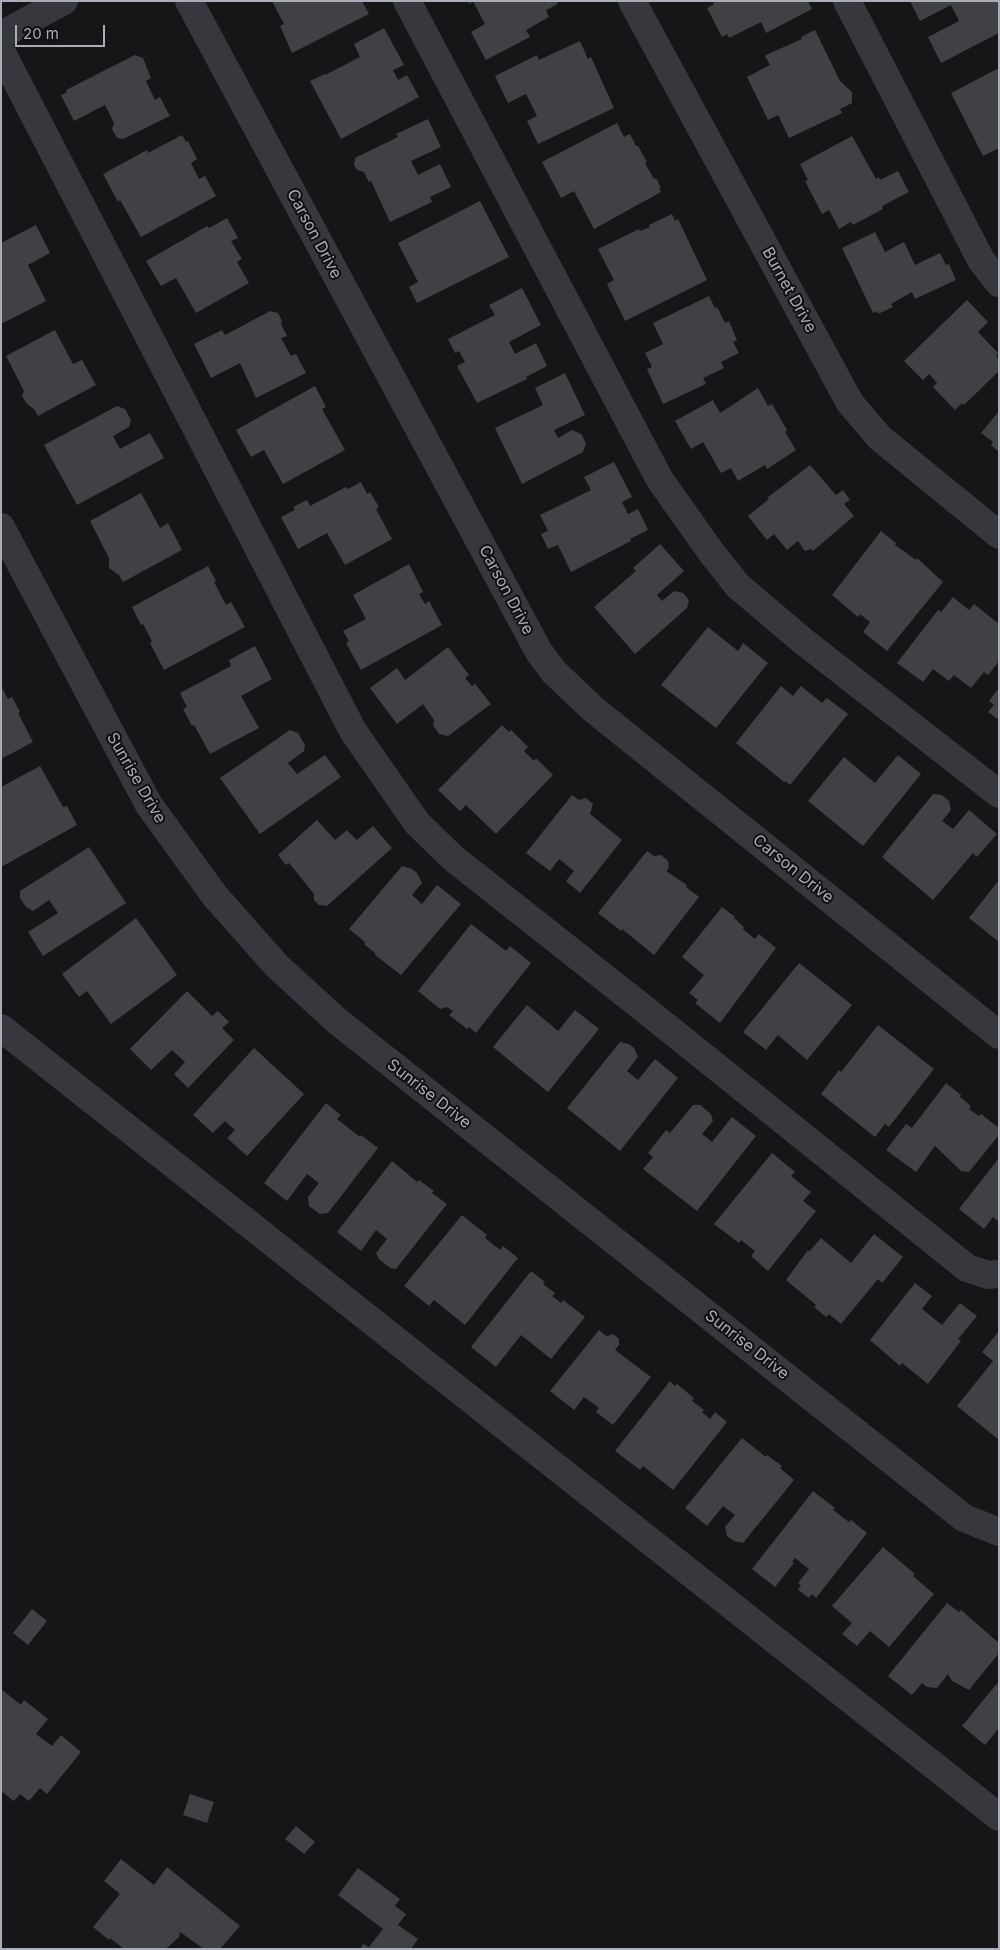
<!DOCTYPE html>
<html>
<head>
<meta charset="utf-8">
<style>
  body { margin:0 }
  #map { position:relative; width:1000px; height:1950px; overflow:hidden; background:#161618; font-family:Inter,sans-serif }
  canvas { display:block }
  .frame { position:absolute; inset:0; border:2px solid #a8adb8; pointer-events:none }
  .scale { position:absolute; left:15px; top:25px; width:90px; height:22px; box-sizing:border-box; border:2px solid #a8adb8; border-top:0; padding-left:6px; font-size:15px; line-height:18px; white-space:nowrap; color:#a8adb8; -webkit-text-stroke:4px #111113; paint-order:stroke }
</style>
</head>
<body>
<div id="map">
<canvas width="1000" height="1950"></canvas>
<div class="frame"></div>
<div class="scale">20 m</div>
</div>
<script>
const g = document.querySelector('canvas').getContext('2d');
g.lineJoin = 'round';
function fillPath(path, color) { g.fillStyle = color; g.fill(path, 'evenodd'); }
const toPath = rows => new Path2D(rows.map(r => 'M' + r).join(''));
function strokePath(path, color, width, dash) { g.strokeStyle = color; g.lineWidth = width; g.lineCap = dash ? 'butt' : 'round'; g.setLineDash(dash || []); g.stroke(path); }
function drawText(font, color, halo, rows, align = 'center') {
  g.font = font + ' Inter,sans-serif'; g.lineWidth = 4; g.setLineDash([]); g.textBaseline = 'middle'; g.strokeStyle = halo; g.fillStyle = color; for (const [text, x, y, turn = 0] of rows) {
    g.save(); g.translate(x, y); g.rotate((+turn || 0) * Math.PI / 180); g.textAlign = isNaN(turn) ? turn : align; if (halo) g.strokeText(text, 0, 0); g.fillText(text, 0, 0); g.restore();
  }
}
fillPath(toPath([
  [272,1,362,1,369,14,292,53,280,26,284,24],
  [468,1,556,1,558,4,546,10,549,17,526,30,530,37,486,60,471,32,485,24,473,1,469,4],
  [712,1,808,1,812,9,766,33,761,22,729,38,727,34,722,37,707,8,714,4],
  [910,1,999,1,999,33,941,63,928,37,959,21,951,5,920,21],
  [384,28,404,65,393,70,398,80,407,75,419,97,341,139,310,81,325,74,325,75,360,57,354,44],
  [815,30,840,81,852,92,852,103,840,109,842,113,789,138,778,115,768,120,747,77,770,65,765,56,768,54,802,39,801,37],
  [580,41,588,59,591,57,614,108,538,144,527,121,537,116,526,94,508,103,495,76,537,55,539,60],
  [135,55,143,58,151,78,146,81,155,100,160,97,170,116,123,139,117,138,112,129,114,123,105,105,74,121,61,95,67,92,66,90],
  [999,68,999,148,983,156,951,93],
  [428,119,441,147,411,161,418,175,440,164,451,187,430,197,432,202,390,222,371,181,369,182,364,172,357,170,354,165,355,158,398,137,396,134],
  [617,123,624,137,630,134,636,146,638,146,647,162,645,163,654,179,656,178,661,188,659,189,661,192,594,229,574,191,561,198,542,162],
  [182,135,186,142,188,141,197,159,191,163,199,179,205,176,216,196,141,237,120,200,118,202,103,174,147,150,148,153],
  [852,136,876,179,879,177,880,180,898,171,909,192,882,206,883,209,853,225,851,222,839,229,829,210,822,214,805,181,808,180,800,164],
  [480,201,509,257,417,303,409,287,418,282,398,243],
  [672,214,675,221,678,219,707,280,625,321,607,284,614,280,598,249,639,229,640,231,650,227,649,225],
  [227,218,238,238,231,241,242,259,237,262,249,283,196,313,176,278,161,286,146,261,207,226,209,228],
  [36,225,50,253,28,265,46,301,1,324,1,243],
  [875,232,885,252,904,242,915,265,940,253,946,265,949,264,956,280,915,299,912,292,891,304,893,307,878,314,877,311,873,313,842,248],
  [522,288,541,325,509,342,515,354,536,343,547,366,526,377,527,379,477,403,457,366,465,362,459,351,455,353,448,339,495,315,489,305],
  [709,296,715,308,717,307,725,323,729,321,737,340,733,342,739,353,721,362,724,368,703,378,706,384,663,404,647,369,652,367,645,353,663,344,653,323],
  [967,300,988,322,978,332,998,353,996,356,999,359,999,371,964,405,962,403,955,410,933,387,937,383,929,374,923,380,904,361],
  [270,311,278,313,282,321,281,324,287,336,281,338,291,356,296,354,306,373,256,398,240,363,211,378,194,344,222,330,225,335],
  [55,330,73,364,82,360,96,385,38,416,34,409,27,404,22,396,24,391,6,356],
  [565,373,585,415,554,430,558,438,572,430,581,434,586,443,583,452,522,484,495,428,543,405,535,388],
  [315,386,326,407,322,409,345,450,283,484,264,450,251,457,236,430],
  [758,388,768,406,772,404,787,430,785,432,796,450,767,469,765,465,738,481,731,468,721,473,703,442,691,449,675,421,713,400,720,413],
  [117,406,125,409,131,420,129,427,113,436,120,449,150,433,164,458,77,505,44,445],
  [999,411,999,452,991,445,993,442,981,433],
  [614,462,632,497,622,502,628,514,638,509,648,530,630,539,631,541,571,572,558,545,548,549,541,534,548,531,540,515,591,490,584,477],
  [810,465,836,495,843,490,850,500,844,504,854,516,813,551,811,549,805,551,798,541,787,550,774,534,767,540,748,516,769,499,767,498],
  [361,482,367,494,370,492,379,507,376,509,392,539,345,565,327,533,298,549,281,517,295,510,293,507,307,500,310,506,346,487,348,489],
  [141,493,160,528,168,523,182,550,123,582,119,575,109,568,109,558,90,521],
  [881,531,896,543,895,545,916,560,917,558,943,582,887,651,863,632,870,622,860,614,858,617,832,595],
  [660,544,684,571,657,595,662,601,674,591,683,593,689,600,687,608,635,654,594,607,636,571,633,568],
  [409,564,423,592,419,594,425,604,429,601,442,625,361,670,346,643,349,641,343,631,366,619,353,595],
  [208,566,216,581,214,582,226,605,231,602,245,627,164,670,150,643,152,641,143,624,141,625,132,607],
  [953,597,969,610,974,604,999,624,999,661,988,675,984,672,971,688,954,675,949,681,933,669,923,682,897,663,938,610,941,612],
  [708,627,738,651,743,643,768,663,716,728,661,685],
  [255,646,272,679,241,696,259,728,210,754,194,725,192,726,183,709,187,707,180,693,231,666,229,660],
  [448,647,469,675,465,678,472,686,475,684,491,704,448,736,439,734,433,725,434,720,423,704,397,724,370,688,397,668,405,680],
  [1,686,8,699,12,697,20,712,18,713,33,742,1,759],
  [781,686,793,696,801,686,822,703,827,698,848,714,790,785,785,781,784,782,736,743],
  [999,688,999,720,988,712,994,705,989,701],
  [502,725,509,732,511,730,528,747,524,751,534,761,536,758,553,775,496,834,466,805,460,811,438,790],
  [290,730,298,733,305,745,304,751,288,763,297,774,325,755,341,777,260,834,220,778],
  [898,755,921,774,863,846,808,801,844,757,875,783],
  [40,766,63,807,67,806,77,825,1,867,1,787],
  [933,794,942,795,949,801,951,810,942,821,953,829,969,810,997,834,977,857,973,853,933,900,882,857],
  [572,795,579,800,586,798,593,804,590,814,622,840,580,893,566,881,574,871,559,859,550,871,526,853],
  [317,820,335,840,347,830,357,840,373,826,392,848,327,906,319,905,314,900,314,894,289,863,286,865,278,855],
  [89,847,126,903,43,956,28,932,58,913,49,900,33,911,26,907,20,898,20,891],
  [647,851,654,856,661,855,668,861,669,868,666,871,687,885,686,887,699,897,654,955,622,929,621,931,598,913],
  [402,866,412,869,417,873,422,883,412,895,422,904,437,885,461,904,401,975,375,955,376,954,364,944,365,942,349,929],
  [999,880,999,942,969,918],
  [722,907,735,917,734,918,744,927,743,929,755,939,759,934,776,948,720,1023,695,1003,698,1000,689,993,704,975,682,957],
  [136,918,177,975,111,1024,87,991,79,997,62,974],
  [471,924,506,951,510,946,531,963,476,1033,469,1027,467,1029,449,1015,453,1011,447,1007,440,1009,418,991],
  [799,963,852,1005,807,1060,778,1035,766,1050,743,1032],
  [187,991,212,1016,218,1011,229,1022,222,1028,234,1040,188,1088,174,1074,185,1062,172,1050,151,1070,130,1049],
  [527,1005,558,1031,575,1010,599,1029,548,1092,493,1047],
  [878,1025,934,1069,889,1127,885,1124,875,1137,821,1094,839,1070,841,1072],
  [620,1042,629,1044,634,1048,638,1057,627,1071,638,1080,655,1059,678,1078,620,1151,567,1108],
  [254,1048,304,1094,247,1156,227,1138,235,1130,225,1121,213,1133,193,1115],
  [946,1083,961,1095,960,1097,971,1106,969,1109,979,1116,981,1114,999,1128,999,1135,969,1172,961,1171,935,1146,916,1172,886,1150,906,1124,912,1128],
  [326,1103,341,1115,337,1119,360,1137,361,1135,378,1148,328,1213,320,1214,309,1206,308,1197,319,1183,307,1174,287,1201,264,1183],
  [693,1105,700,1105,711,1114,713,1121,702,1134,712,1142,732,1117,756,1136,697,1211,643,1169,653,1157,648,1153,666,1130,670,1133],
  [772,1153,795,1172,791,1176,811,1192,803,1201,816,1211,768,1271,751,1256,755,1251,741,1240,739,1243,714,1224],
  [999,1158,999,1222,993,1217,984,1229,959,1209],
  [392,1161,417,1182,419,1180,434,1191,432,1193,447,1204,396,1269,390,1268,379,1259,376,1253,387,1239,376,1230,361,1251,337,1232],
  [462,1215,487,1235,485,1238,500,1250,503,1246,518,1258,465,1325,434,1300,429,1306,404,1286],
  [874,1234,903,1257,882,1283,878,1279,841,1324,829,1314,826,1317,814,1307,816,1305,786,1280,808,1250,809,1252,821,1238,851,1263],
  [531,1271,545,1282,543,1284,555,1293,552,1296,561,1303,563,1300,585,1317,551,1359,521,1335,496,1367,471,1347],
  [915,1283,932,1296,922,1309,942,1325,960,1303,977,1316,958,1339,961,1341,928,1384,902,1363,900,1366,870,1340],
  [599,1330,606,1336,613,1334,619,1339,619,1345,615,1350,651,1377,613,1425,596,1412,599,1408,584,1397,574,1410,550,1391],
  [999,1331,999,1440,957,1406,993,1361,982,1352],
  [670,1381,675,1386,677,1384,694,1398,692,1401,704,1410,702,1412,710,1419,715,1412,727,1422,673,1490,643,1466,640,1470,615,1451],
  [742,1438,766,1457,767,1455,782,1466,780,1468,794,1480,743,1543,734,1541,727,1536,725,1527,735,1515,723,1506,707,1526,685,1508],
  [813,1491,835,1508,833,1510,849,1522,851,1520,867,1533,816,1598,812,1594,809,1598,798,1590,801,1585,798,1583,809,1569,795,1558,792,1562,794,1563,775,1587,752,1569],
  [883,1547,915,1574,913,1576,934,1594,889,1647,870,1631,857,1646,842,1634,852,1623,832,1606],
  [947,1603,959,1612,961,1610,999,1643,999,1653,969,1690,952,1681,948,1674,937,1688,927,1687,922,1683,912,1695,888,1676],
  [32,1609,47,1621,28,1645,13,1633],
  [999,1681,999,1728,985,1745,962,1726],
  [1,1689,21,1705,24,1700,48,1719,36,1734,52,1746,61,1735,81,1752,47,1794,40,1788,29,1801,20,1794,14,1801,1,1791],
  [190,1794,214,1802,207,1823,183,1815],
  [296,1826,315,1842,304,1854,285,1839],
  [121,1859,154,1885,167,1867,240,1926,220,1949,204,1949,180,1932,179,1937,166,1949,124,1949,110,1938,109,1940,93,1927,120,1894,104,1881],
  [358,1868,400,1899,395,1906,406,1914,398,1925,418,1939,411,1949,360,1949,363,1944,369,1947,383,1929,338,1895]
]), '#404145');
strokePath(toPath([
  [189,1,539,652,554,672,593,709,999,1035],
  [407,1,660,480,711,552,738,586,803,641,999,794],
  [632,1,850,403,880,438,999,535],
  [847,1,981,260,999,283],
  [1,35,64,1],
  [1,51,353,731,417,823,453,858,648,1012,967,1268,988,1275,999,1274],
  [1,527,149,805,215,896,277,966,336,1020,964,1518,999,1532],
  [1,1028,999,1817]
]), '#37383d', 28);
drawText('16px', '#a8adb8', '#111113', [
  ["Carson Drive",314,234,62],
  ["Burnet Drive",789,290,61],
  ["Carson Drive",506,590,62],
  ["Sunrise Drive",136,778,60],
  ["Carson Drive",793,869,39],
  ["Sunrise Drive",429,1094,38],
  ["Sunrise Drive",747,1345,38]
]);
</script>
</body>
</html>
